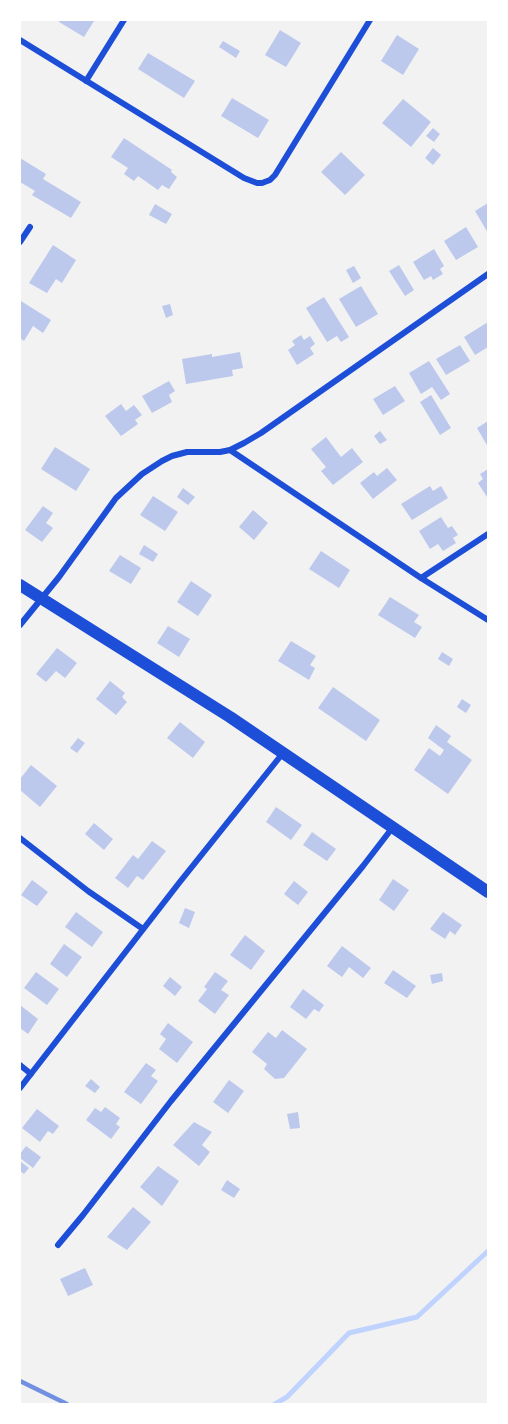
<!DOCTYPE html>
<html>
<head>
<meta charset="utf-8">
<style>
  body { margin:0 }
  #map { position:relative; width:508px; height:1424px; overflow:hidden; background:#f2f2f2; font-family:Cabin,sans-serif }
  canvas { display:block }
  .frame { position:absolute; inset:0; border:21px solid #fff; pointer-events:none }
</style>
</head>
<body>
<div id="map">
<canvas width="508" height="1424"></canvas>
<div class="frame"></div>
</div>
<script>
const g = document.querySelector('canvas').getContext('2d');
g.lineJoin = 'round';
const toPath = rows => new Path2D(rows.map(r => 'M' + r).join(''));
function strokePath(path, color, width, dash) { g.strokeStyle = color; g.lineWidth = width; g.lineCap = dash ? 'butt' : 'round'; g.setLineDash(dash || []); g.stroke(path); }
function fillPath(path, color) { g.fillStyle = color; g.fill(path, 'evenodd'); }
strokePath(toPath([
  [275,1404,287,1397,349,1333,417,1317,488,1251]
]), '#bfd3fe', 5);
fillPath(toPath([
  [60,20,91,20,94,21,84,37,59,22],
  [280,30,301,43,286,67,265,55],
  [397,35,419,49,403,75,381,61],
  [223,41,240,51,236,58,219,47],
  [148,53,195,81,184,98,138,69],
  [232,98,269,120,258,138,221,116],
  [403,99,431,122,411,147,382,123],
  [433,128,440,134,434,142,426,136],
  [124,138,172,170,171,172,177,177,169,189,162,185,158,190,138,176,134,181,124,174,128,168,111,157],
  [433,148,441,155,433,165,425,158],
  [341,152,365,175,345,195,321,172],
  [20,158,46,174,43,179,81,202,71,218,32,195,35,191,20,182],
  [488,203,488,233,475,211],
  [155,204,172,214,166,224,149,215],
  [466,227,478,247,456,260,444,241],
  [53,245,76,260,62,283,56,279,47,293,29,283],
  [434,249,444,266,440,269,443,274,433,280,431,276,424,280,413,262],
  [399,265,414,290,405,296,389,271],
  [354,266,361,278,353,283,346,270],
  [361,286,378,314,356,327,339,299],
  [324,297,349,337,341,342,337,336,327,342,306,308],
  [21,301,51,320,43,333,33,326,24,341,20,338,20,303],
  [170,304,173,315,166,318,162,306],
  [488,322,488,347,475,355,464,337],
  [301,335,304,340,310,336,315,344,310,348,314,354,297,365,288,350,295,345,292,341],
  [460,345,470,361,446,375,436,359],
  [240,352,243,368,232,370,233,376,186,384,182,359,212,354,212,357],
  [429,361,450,394,441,400,432,387,421,394,409,373],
  [169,381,175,391,169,395,172,402,152,413,142,396],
  [395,386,405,401,383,415,373,399],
  [431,395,451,428,440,435,420,402],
  [121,404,126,411,134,405,142,415,135,420,138,424,121,436,105,416],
  [488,421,488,447,477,428],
  [380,431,387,440,380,444,374,436],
  [326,437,341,457,352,448,363,462,333,485,321,471,326,467,311,449],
  [55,447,90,469,76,491,41,469],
  [387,468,397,480,373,499,360,483,374,472,377,476],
  [488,469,488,496,487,497,478,483,483,479,480,474],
  [430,486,433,491,441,486,448,498,412,520,401,504],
  [183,488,195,497,188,505,177,497],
  [153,496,178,512,165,531,140,515],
  [43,506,53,513,46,523,53,528,42,542,25,530],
  [253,510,268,523,254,540,239,527],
  [441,517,448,528,452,526,458,535,453,538,456,543,443,551,438,544,430,549,419,531],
  [144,545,158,554,153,562,139,554],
  [321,551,350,570,339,588,309,569],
  [120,555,141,568,131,584,109,571],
  [191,581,212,595,198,616,177,602],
  [390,597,419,615,414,622,422,627,415,638,378,615],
  [168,626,190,639,179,657,157,643],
  [291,641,316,656,310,665,315,668,309,680,278,661],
  [57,648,77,663,65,678,56,671,46,682,36,674],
  [442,652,453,659,449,666,438,659],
  [110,681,125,693,122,697,127,702,116,715,96,699],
  [333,687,380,720,366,741,318,708],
  [462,699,471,705,466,713,457,707],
  [180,722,205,742,193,758,167,738],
  [436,725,451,736,447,742,472,760,448,794,414,770,429,748,440,756,444,750,428,738],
  [78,738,85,743,77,753,70,748],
  [31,765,57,786,40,807,20,790,20,779],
  [276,807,302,825,291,840,266,822],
  [94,823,113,839,104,850,85,834],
  [312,832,336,849,327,861,303,845],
  [152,841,166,851,143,880,137,876,128,888,115,878,133,855,138,859],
  [393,879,409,890,394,911,379,900],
  [32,880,48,892,37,906,21,895],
  [294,881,308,892,298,905,284,894],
  [185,908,195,912,189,928,179,923],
  [76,912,103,932,92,947,65,927],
  [443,912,462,925,455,935,450,931,445,939,430,929],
  [245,935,265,951,251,970,230,955],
  [64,944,82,957,67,977,50,964],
  [342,946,371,968,363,978,349,967,342,977,327,966],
  [393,970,416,986,407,998,384,983],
  [36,972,59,989,47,1005,24,988],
  [215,972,228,981,221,990,229,995,215,1014,198,1001,207,989,204,987],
  [442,973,443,981,432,984,430,975],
  [170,977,182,987,175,996,163,986],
  [303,989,324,1005,319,1012,314,1009,306,1019,290,1007],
  [20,1005,38,1019,28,1034,20,1028],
  [168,1023,193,1042,177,1063,159,1049,166,1039,160,1034],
  [282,1030,307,1049,284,1078,275,1079,264,1069,267,1064,252,1052,268,1032,276,1038],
  [146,1063,156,1070,151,1076,158,1081,141,1104,124,1092],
  [91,1079,100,1087,95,1093,85,1086],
  [229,1080,244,1091,228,1113,213,1102],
  [105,1107,120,1118,116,1124,120,1127,111,1139,86,1120,95,1108,101,1112],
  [37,1109,59,1126,53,1134,48,1131,40,1142,22,1128],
  [298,1112,300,1128,290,1129,287,1114],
  [194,1122,212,1132,202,1145,210,1152,199,1166,173,1145],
  [26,1146,41,1157,33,1168,20,1158,20,1154],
  [20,1161,29,1168,24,1174,20,1171],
  [158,1166,179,1181,162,1206,140,1187],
  [227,1180,240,1189,234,1198,221,1190],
  [133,1207,151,1222,127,1250,107,1237],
  [85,1268,93,1285,68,1296,60,1279]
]), '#bdc9ec');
strokePath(toPath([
  [20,40,244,178,257,183,262,183,270,180,275,175,370,20],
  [86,81,124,20],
  [20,242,30,227],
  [230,450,421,578,488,620],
  [421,578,488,534],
  [20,625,59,577,116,498,142,474,162,461,172,456,187,452,220,452,230,450,244,443,261,433,488,274],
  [20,838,88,891,143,929],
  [20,1065,31,1074],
  [20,1088,179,883,283,753],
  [58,1245,83,1215,171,1101,363,866,393,827]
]), '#1d4ed8', 6);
strokePath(toPath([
  [20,585,230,717,488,892]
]), '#1d4ed8', 12);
strokePath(toPath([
  [20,1381,67,1404]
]), '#7290e2', 4.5);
</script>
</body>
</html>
